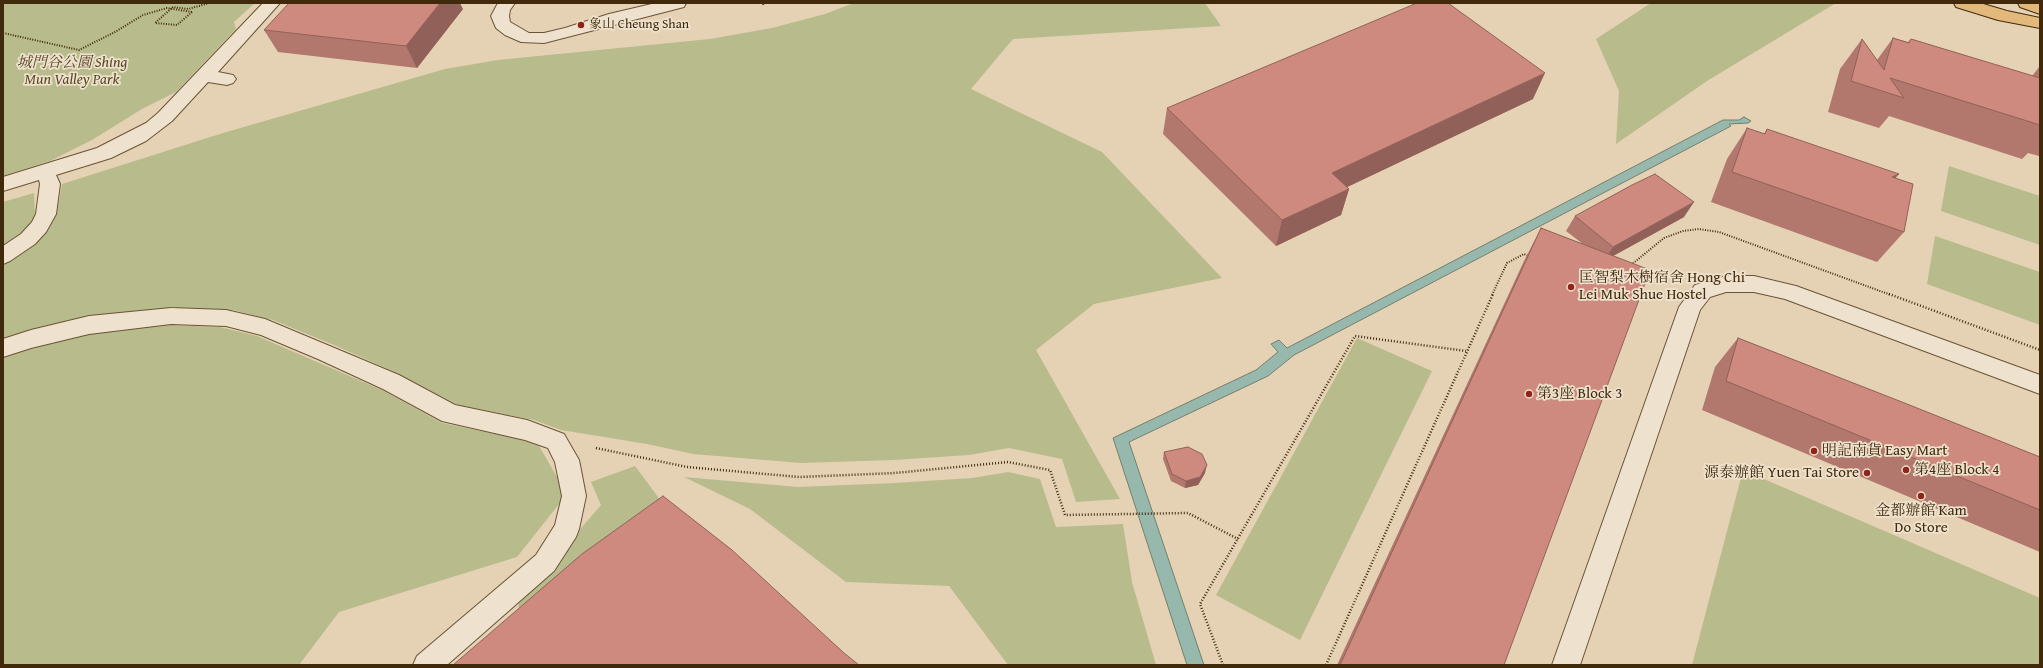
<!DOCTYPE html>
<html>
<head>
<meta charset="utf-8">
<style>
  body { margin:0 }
  #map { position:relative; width:2043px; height:668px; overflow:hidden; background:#e5d2b4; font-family:"Gentium Book Plus",serif }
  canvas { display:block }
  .frame { position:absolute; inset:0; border:4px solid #412a0c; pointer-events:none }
</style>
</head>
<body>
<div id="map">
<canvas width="2043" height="668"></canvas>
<div class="frame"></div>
</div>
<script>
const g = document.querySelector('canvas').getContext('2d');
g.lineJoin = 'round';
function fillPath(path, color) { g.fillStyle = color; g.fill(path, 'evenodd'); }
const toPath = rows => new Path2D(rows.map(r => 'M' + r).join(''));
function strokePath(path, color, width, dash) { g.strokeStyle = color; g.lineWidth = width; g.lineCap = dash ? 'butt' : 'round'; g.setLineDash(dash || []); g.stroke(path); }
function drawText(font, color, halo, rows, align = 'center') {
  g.font = font + ' "Gentium Book Plus","Noto Serif TC",serif'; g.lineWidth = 3.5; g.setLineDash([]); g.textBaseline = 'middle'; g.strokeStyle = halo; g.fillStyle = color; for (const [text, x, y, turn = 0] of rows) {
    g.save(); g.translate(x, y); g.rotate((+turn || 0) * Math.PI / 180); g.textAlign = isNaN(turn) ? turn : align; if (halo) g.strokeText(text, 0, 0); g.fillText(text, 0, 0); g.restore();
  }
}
fillPath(toPath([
  [3,3,255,3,234,22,236,29,176,92,142,109,92,140,50,161,3,176],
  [854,3,1205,3,1221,26,1013,39,971,89,1102,152,1222,278,1094,304,1036,350,1120,499,1076,502,1062,459,1009,448,969,455,894,460,801,463,693,454,647,444,561,430,534,420,458,405,399,374,334,345,273,320,233,310,175,308,92,316,3,340,3,263,37,241,49,227,57,212,62,184,223,133,445,69,498,60,710,39,772,28,825,14],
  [1651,3,1836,3,1707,81,1616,144,1619,91,1596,39],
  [1949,166,2040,196,2040,245,1941,211],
  [34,193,35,216,29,227,19,237,3,249,3,202],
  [1935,236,2040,272,2040,325,1927,284],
  [166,325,220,327,257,336,382,390,442,423,520,439,539,446,567,494,517,557,339,612,299,665,3,665,3,356,31,347,87,333],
  [1357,338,1432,371,1300,640,1216,595],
  [635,466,664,505,520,624,518,601,601,505,591,482],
  [1743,470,2040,598,2040,665,1692,665],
  [1008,472,1040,479,1056,527,1123,524,1132,582,1156,665,1008,665,949,586,846,582,750,509,684,477,798,487,895,483,972,478]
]), '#b8bb8b');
const water = toPath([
  [1744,117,1751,121,1748,123,1729,124,1731,126,1294,355,1268,376,1129,442,1204,665,1187,665,1113,438,1256,370,1278,352,1271,344,1279,340,1287,348,1723,120,1739,120,1744,117]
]);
fillPath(water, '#96b8ad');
strokePath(water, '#747f6d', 1);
const minor = toPath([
  [263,3,280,3,218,72,233,75,236,79,233,83,227,85,208,82,172,121,146,141,111,158,56,175,60,184,56,214,46,232,35,244,10,261,3,264,3,246,21,234,32,222,36,214,40,184,39,180,3,191,3,177,97,148,146,123,158,113,263,3],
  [498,3,515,3,510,10,509,16,510,22,529,33,544,33,565,28,609,14,656,3,686,3,684,7,544,43,521,42,505,35,496,28,491,16,498,3],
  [1726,276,1754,276,1796,286,2040,375,2040,394,1785,299,1754,292,1726,292,1710,297,1700,310,1580,665,1552,665,1679,307,1695,285,1726,276],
  [171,308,226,310,265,319,399,375,455,405,527,420,564,434,579,460,586,496,579,529,576,537,554,571,447,665,413,665,417,656,536,555,555,525,562,496,555,462,548,448,525,440,442,421,383,389,318,359,261,335,226,326,171,324,89,334,31,348,3,357,3,339,31,330,89,316,171,308]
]);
const major = toPath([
  [1954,3,1980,3,2007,11,2040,18,2040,28,1998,20,1956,7,1954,3],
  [2018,3,2040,3,2040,14,2020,7,2018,3]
]);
strokePath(minor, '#6a5436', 2);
strokePath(major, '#412a0c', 2);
strokePath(toPath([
  [206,4,208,3],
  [763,4,764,6],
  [3,33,79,50,115,32,143,15,167,8,192,12],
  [1631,265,1664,238,1683,231,1699,229,1719,232,1891,295],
  [1492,295,1507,263,1524,254,1529,256]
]), '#412a0c', 2, [1, 1.5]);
strokePath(toPath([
  [1889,294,2040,350],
  [596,448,687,467,799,477,895,473,1008,462,1050,470,1065,515,1188,513,1238,539],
  [1223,665,1200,604,1355,336,1466,351],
  [1326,665,1493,294]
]), '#412a0c', 2.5, [1, 2]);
fillPath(minor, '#eee2ce');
fillPath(major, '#e2b97a');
strokePath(toPath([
  [192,12,177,25,155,23,173,7,188,9,206,4]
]), '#412a0c', 2, [1, 1.5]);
fillPath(toPath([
  [463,9,417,68,278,52,264,30],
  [1893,38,1908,42,1911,39,2032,76,2040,66,2040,155,2039,156,2028,153,2022,159,1889,116,1879,128,1828,112,1840,69,1862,39,1877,60],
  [1533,99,1347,187,1349,189,1341,215,1276,246,1163,134,1167,108],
  [1747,128,1764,134,1767,129,1895,178,1904,232,1877,262,1711,202,1727,159],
  [1575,216,1684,217,1613,256,1504,665,1337,665,1524,261,1541,228,1583,244,1566,231],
  [1738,338,2040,457,2040,552,1702,410,1715,367],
  [1164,452,1205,473,1198,485,1185,488,1171,481,1163,459]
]), '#b2776d');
fillPath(toPath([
  [440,3,460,3,463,9,417,68,406,46],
  [1545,73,1533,99,1324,198,1332,173],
  [1899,174,1873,204,1892,177],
  [1349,189,1341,215,1276,246,1282,220],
  [1694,202,1684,217,1604,261,1613,247],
  [1207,465,1205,473,1198,485,1185,488,1186,481]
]), '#916159');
const building = toPath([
  [289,3,440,3,406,46,264,30,289,3],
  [1417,3,1448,3,1545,73,1332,173,1349,189,1282,220,1167,108,1417,3],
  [1893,38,1909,43,1911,39,2040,78,2040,125,1890,78,1904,98,1851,81,1862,39,1884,70,1893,38],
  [1747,128,1765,134,1767,129,1899,174,1892,177,1913,184,1904,232,1732,172,1747,128],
  [1655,174,1694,202,1613,247,1575,216,1632,185,1655,174],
  [1541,228,1650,270,1504,665,1340,665,1541,228],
  [1738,338,1902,402,2040,457,2040,510,1726,381,1738,338],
  [1188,447,1202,454,1207,465,1200,477,1186,481,1172,474,1164,452,1188,447],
  [663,496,732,550,844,653,859,665,453,665,582,554,663,496]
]);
fillPath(building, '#cf8a7f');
strokePath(building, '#916159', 1);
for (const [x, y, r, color] of [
  [581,25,4,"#8f2418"],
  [1571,287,4,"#8f2418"],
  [1529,394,4,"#8f2418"],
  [1814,451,4,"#8f2418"],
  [1906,470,4,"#8f2418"],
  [1867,473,4,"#8f2418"],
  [1921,496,4,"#8f2418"]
]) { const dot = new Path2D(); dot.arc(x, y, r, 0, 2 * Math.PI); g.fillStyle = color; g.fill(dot); strokePath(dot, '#eee2ce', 1.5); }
drawText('13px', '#412a0c', '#eee2ce', [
  ["象山 Cheung Shan",589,25]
], 'left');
drawText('italic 15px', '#594725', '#eee2ce', [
  ["城門谷公園 Shing",72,63],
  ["Mun Valley Park",72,80]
]);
drawText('15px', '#412a0c', '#eee2ce', [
  ["匡智梨木樹宿舍 Hong Chi",1579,278],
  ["Lei Muk Shue Hostel",1579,295],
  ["第3座 Block 3",1537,394],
  ["明記南貨 Easy Mart",1822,451],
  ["第4座 Block 4",1914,470],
  ["源泰辦館 Yuen Tai Store",1859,473,"right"],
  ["金都辦館 Kam",1921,511,"center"],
  ["Do Store",1921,528,"center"]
], 'left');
</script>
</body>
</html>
